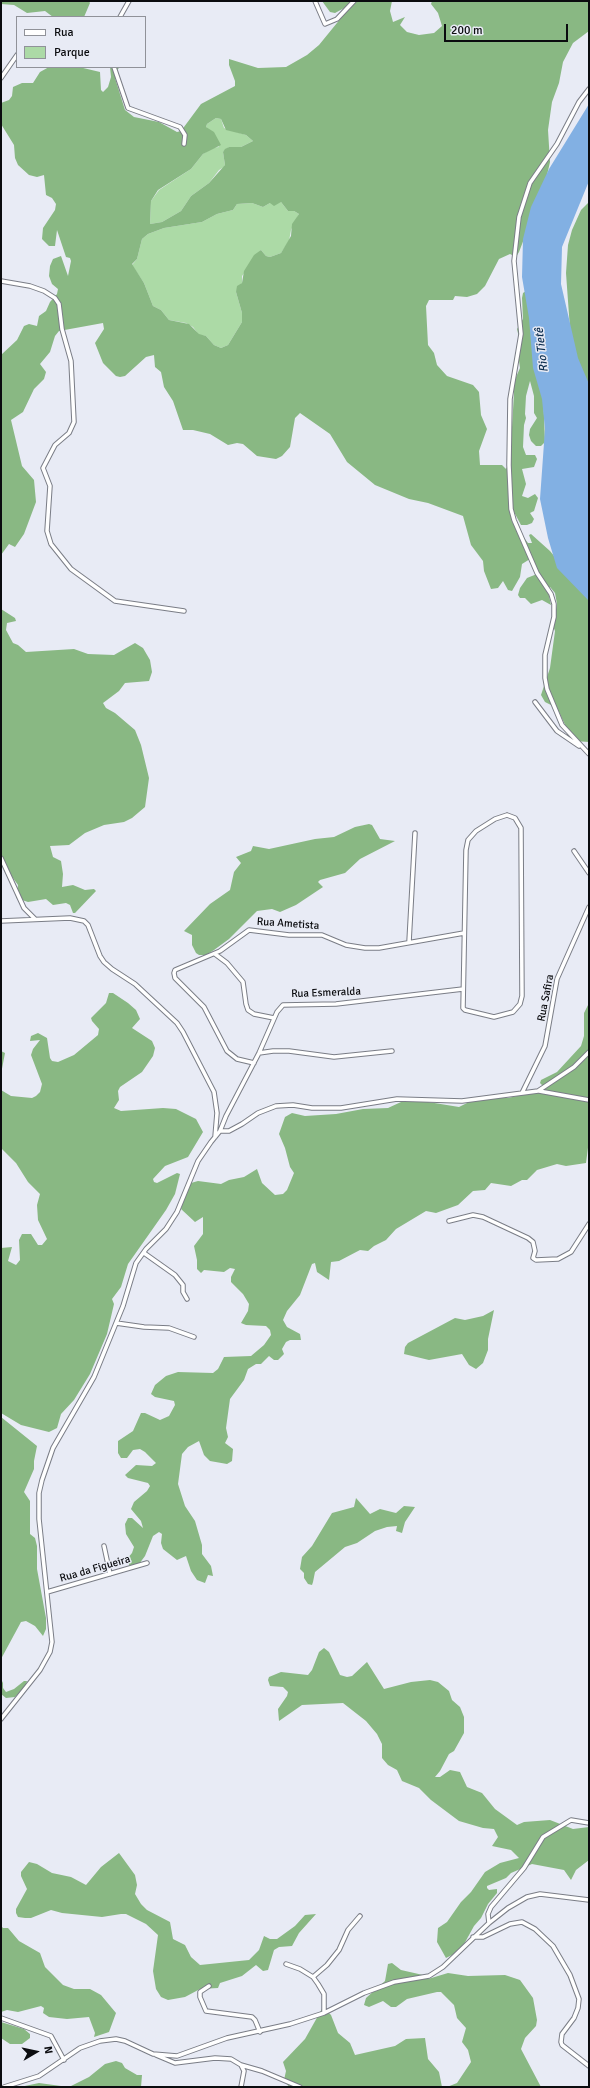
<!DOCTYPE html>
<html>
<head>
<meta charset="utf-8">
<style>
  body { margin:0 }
  #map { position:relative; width:590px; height:2088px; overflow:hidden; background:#e8ebf5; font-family:Signika,sans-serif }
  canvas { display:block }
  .frame { position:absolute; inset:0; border:2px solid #0b0c0f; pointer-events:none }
  .legend { position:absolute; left:16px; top:16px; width:130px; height:52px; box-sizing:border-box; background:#e8ebf5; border:1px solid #909299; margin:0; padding:5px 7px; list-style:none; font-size:12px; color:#0b0c0f }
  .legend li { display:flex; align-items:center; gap:8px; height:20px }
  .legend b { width:20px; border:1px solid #909299 }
  .north { position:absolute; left:16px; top:2032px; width:40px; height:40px; -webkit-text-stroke:3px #e8ebf5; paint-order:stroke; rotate:81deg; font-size:11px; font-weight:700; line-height:16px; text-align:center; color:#0b0c0f }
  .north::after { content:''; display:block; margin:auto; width:14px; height:18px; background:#0b0c0f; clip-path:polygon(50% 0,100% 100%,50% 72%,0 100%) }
  .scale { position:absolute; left:444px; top:24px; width:124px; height:18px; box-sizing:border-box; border:2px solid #0b0c0f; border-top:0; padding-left:5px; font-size:12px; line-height:14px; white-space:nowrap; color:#0b0c0f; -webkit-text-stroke:3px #e8ebf5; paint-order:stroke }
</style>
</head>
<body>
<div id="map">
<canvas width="590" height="2088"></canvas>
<div class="frame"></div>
<ul class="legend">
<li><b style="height:5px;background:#fff"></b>Rua</li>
<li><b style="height:11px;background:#acdaa6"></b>Parque</li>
</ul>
<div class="north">N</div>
<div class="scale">200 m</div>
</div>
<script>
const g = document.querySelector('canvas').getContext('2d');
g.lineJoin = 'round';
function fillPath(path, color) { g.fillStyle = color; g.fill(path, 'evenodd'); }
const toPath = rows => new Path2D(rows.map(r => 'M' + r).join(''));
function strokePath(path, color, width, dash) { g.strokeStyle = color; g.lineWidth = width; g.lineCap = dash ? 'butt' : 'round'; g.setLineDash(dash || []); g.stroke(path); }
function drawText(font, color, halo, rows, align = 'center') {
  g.font = font + ' Signika,sans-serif'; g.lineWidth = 3; g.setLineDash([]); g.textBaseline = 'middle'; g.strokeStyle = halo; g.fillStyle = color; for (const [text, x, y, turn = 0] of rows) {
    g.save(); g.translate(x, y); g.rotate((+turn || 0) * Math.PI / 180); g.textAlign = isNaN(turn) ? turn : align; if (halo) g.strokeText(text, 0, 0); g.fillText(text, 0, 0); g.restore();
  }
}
fillPath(toPath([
  [216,118,221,119,224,128,246,135,253,141,241,147,229,147,223,152,225,165,224,167,219,170,209,183,191,196,181,211,162,222,150,224,151,201,159,190,191,169,203,154,212,148,219,147,206,127,207,124],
  [281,202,288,211,294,211,299,214,291,230,289,241,281,253,270,257,266,256,261,250,242,276,242,283,236,292,242,313,242,322,228,345,221,348,214,345,206,336,199,335,193,327,186,323,169,320,161,310,153,306,144,283,132,265,137,259,142,239,148,234,164,228,202,222,217,214,233,210,237,204,252,203,263,207,270,203]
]), '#acdaa6');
fillPath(toPath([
  [1,1,89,1,90,3,84,17,53,17,45,11,27,13,14,5,1,4],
  [322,1,392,1,390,11,393,22,405,17,400,25,407,32,419,35,434,33,442,26,438,13,431,4,432,1,589,1,589,31,573,43,563,62,559,83,552,102,548,130,550,162,545,184,519,252,516,257,510,254,499,259,485,286,477,294,467,297,455,296,453,300,429,300,426,306,428,345,434,353,437,365,447,376,473,385,479,392,481,415,487,429,479,451,480,465,502,465,506,469,508,465,511,444,514,393,513,384,520,368,518,353,520,342,517,329,523,319,522,298,523,293,526,291,542,364,545,442,541,446,536,446,531,441,529,435,530,429,537,418,534,413,534,396,530,381,526,396,525,414,526,418,524,425,523,447,526,455,535,455,537,459,534,467,522,469,526,484,522,496,528,498,535,494,538,498,534,511,530,513,534,519,532,523,527,525,521,525,514,512,511,514,512,522,528,543,532,543,529,535,531,534,550,551,568,573,589,590,589,742,574,741,567,736,567,729,559,712,555,707,545,702,541,695,550,668,555,631,553,626,557,604,555,593,550,587,548,588,548,591,551,605,542,600,531,604,525,598,520,598,518,595,520,588,527,578,537,574,530,559,522,564,520,577,512,591,508,590,503,581,498,588,491,589,484,571,483,561,471,545,463,516,428,503,409,499,375,485,347,462,330,434,300,413,295,418,290,447,282,456,276,459,257,456,243,444,237,443,228,445,210,434,193,430,183,430,173,401,164,387,161,372,155,367,154,355,146,357,125,376,120,377,116,376,103,363,95,343,104,329,103,323,59,331,55,336,50,352,40,364,46,372,44,379,34,389,23,412,11,420,22,466,34,480,36,502,24,534,15,547,9,544,1,555,1,355,17,340,24,326,29,324,37,326,39,316,46,311,50,302,57,294,58,289,52,284,49,276,50,266,53,259,61,256,68,276,71,261,70,258,66,257,57,230,55,246,49,246,42,239,43,228,55,210,56,204,52,198,46,195,44,175,37,177,29,175,18,165,15,158,14,145,1,124,1,103,9,100,12,96,13,87,22,83,33,83,40,72,49,67,79,67,100,72,101,90,103,92,108,87,111,77,110,67,120,67,116,71,115,78,125,110,134,117,159,122,177,132,181,131,201,104,235,86,235,81,229,65,229,59,258,68,286,67,307,55,319,45,350,7,348,6,335,13,330,12],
  [216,118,221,119,226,130,246,135,253,141,241,147,229,147,225,149,223,152,225,165,209,183,191,196,181,211,162,222,150,224,151,201,158,190,191,169,203,154,221,145,214,132,206,127,207,124],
  [281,202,288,211,294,211,299,214,292,224,291,236,281,253,270,257,266,256,261,250,254,255,244,271,242,283,237,286,236,292,242,313,242,322,228,345,221,348,214,345,206,336,199,334,189,324,169,320,161,310,153,306,144,283,132,264,137,259,142,239,148,234,164,228,202,222,217,214,233,210,237,204,252,203,263,207,270,203,274,206],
  [589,202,589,395,581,386,570,329,566,273,568,245,572,230,581,210],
  [1,609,15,618,16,621,7,623,6,630,13,643,18,645,26,652,74,649,88,654,114,655,135,643,143,648,150,660,152,672,149,681,125,683,119,691,103,703,106,708,115,713,135,730,141,745,149,778,145,807,132,818,124,822,104,825,85,833,69,845,50,846,53,857,61,861,63,874,62,887,73,885,85,890,94,889,96,891,75,913,73,913,70,905,66,903,53,905,46,899,28,902,16,898,18,885,10,874,1,856],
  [369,824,372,825,380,839,395,841,360,859,345,873,320,880,318,882,323,887,296,905,280,912,272,909,257,911,229,939,214,950,206,955,199,955,196,953,192,945,192,935,184,931,210,904,230,890,234,872,241,863,236,857,251,851,253,846,269,849,315,839,334,837,355,827],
  [109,993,113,993,128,1003,136,1010,140,1019,132,1028,152,1041,155,1048,153,1056,142,1072,120,1087,118,1091,119,1100,114,1108,121,1111,163,1108,176,1109,196,1119,203,1132,188,1157,165,1166,153,1179,154,1182,157,1183,177,1173,180,1174,175,1194,166,1210,128,1264,121,1287,112,1299,114,1304,107,1334,90,1374,74,1400,61,1414,57,1428,49,1432,21,1425,1,1413,1,1248,12,1247,8,1261,16,1265,20,1260,19,1240,22,1234,31,1234,38,1245,42,1245,47,1239,38,1220,37,1205,40,1194,28,1182,16,1163,1,1148,1,1090,11,1096,32,1098,36,1096,40,1092,42,1084,31,1055,33,1049,40,1040,30,1041,31,1036,38,1033,47,1038,50,1058,52,1061,58,1062,74,1055,98,1035,99,1029,92,1021,91,1018,106,1003],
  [589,1003,589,1098,581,1098,589,1100,589,1140,586,1163,566,1166,557,1164,537,1170,527,1180,522,1180,511,1186,491,1183,485,1190,473,1191,458,1205,436,1213,426,1211,396,1229,386,1240,374,1246,368,1251,360,1250,339,1261,331,1262,329,1280,317,1272,315,1263,312,1264,300,1295,287,1311,283,1320,287,1327,300,1334,301,1340,290,1340,286,1342,282,1349,284,1354,278,1360,274,1360,269,1356,261,1364,256,1364,248,1369,244,1380,230,1399,226,1428,228,1437,225,1443,233,1449,232,1461,227,1464,210,1461,204,1455,199,1441,188,1447,182,1454,178,1484,185,1506,195,1521,202,1545,202,1554,211,1566,213,1576,208,1575,205,1583,197,1580,191,1571,186,1556,177,1560,163,1549,161,1543,162,1534,159,1532,153,1536,145,1556,136,1568,132,1569,130,1567,127,1559,132,1553,134,1547,126,1534,125,1524,128,1518,132,1518,143,1528,141,1521,131,1509,134,1502,147,1491,150,1486,148,1483,128,1478,125,1475,136,1465,152,1466,156,1463,145,1452,140,1449,133,1450,127,1458,121,1458,118,1453,118,1441,133,1431,141,1413,145,1413,160,1420,169,1416,175,1405,174,1401,155,1397,151,1394,155,1385,166,1376,178,1372,213,1373,218,1369,224,1357,251,1356,264,1345,271,1335,270,1330,266,1326,246,1325,241,1323,248,1311,249,1304,243,1294,231,1282,231,1277,235,1269,230,1268,224,1272,204,1270,201,1273,197,1269,197,1260,194,1246,203,1234,203,1217,195,1222,181,1209,184,1198,191,1183,198,1181,221,1184,229,1180,244,1177,257,1169,262,1183,275,1195,283,1194,287,1190,294,1173,290,1167,285,1148,279,1134,285,1117,292,1113,305,1116,336,1114,363,1109,388,1108,401,1102,416,1100,459,1107,479,1097,508,1098,544,1090,545,1088,540,1083,541,1080,557,1072,581,1046,584,1036,584,1013],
  [1,1051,5,1053,1,1074],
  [494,1310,488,1339,488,1350,483,1363,476,1369,469,1365,462,1354,429,1360,404,1354,405,1347,408,1343,455,1318,465,1320,483,1316],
  [1,1417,37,1446,34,1461,34,1469,24,1492,30,1501,30,1534,35,1538,37,1546,37,1569,46,1618,46,1629,43,1636,35,1626,26,1621,21,1622,1,1659],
  [356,1498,370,1514,380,1509,396,1513,404,1506,415,1507,405,1522,402,1533,396,1531,397,1526,387,1527,375,1531,357,1543,345,1547,315,1572,313,1582,312,1585,308,1584,304,1578,304,1573,300,1569,302,1557,312,1546,332,1513,354,1507],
  [324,1648,329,1652,340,1675,347,1677,352,1676,367,1662,384,1689,411,1682,430,1680,438,1682,449,1691,452,1700,460,1707,464,1717,464,1733,454,1751,449,1754,440,1771,435,1777,440,1777,450,1770,460,1772,467,1787,482,1793,495,1809,517,1825,524,1822,550,1820,573,1829,589,1827,589,1860,576,1870,571,1880,564,1870,532,1864,511,1873,506,1878,487,1886,487,1888,489,1890,497,1889,497,1893,488,1904,481,1918,474,1926,463,1946,454,1954,446,1958,437,1942,438,1928,447,1922,461,1902,471,1892,485,1872,500,1863,519,1858,511,1850,492,1846,498,1837,494,1829,483,1828,459,1821,431,1800,419,1788,402,1781,397,1770,388,1765,382,1758,382,1744,377,1734,366,1721,343,1703,302,1705,279,1721,278,1709,287,1696,288,1692,283,1687,270,1686,268,1680,269,1677,281,1672,308,1675,312,1670,319,1652],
  [1,1679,3,1683,3,1688,6,1692,14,1689,24,1681,27,1681,26,1685,15,1697,6,1698,1,1694],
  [119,1853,135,1875,137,1885,135,1894,141,1904,147,1910,170,1922,173,1939,185,1945,191,1957,200,1965,249,1960,259,1950,264,1936,270,1939,277,1939,295,1926,305,1915,316,1914,299,1933,292,1946,279,1947,274,1950,268,1970,263,1971,256,1965,242,1976,220,1983,218,1988,200,1989,185,1997,168,2000,161,1997,156,1989,153,1971,158,1935,146,1924,126,1914,121,1914,102,1917,62,1913,51,1910,31,1918,25,1918,18,1917,16,1913,16,1909,27,1889,21,1876,21,1872,29,1862,37,1864,52,1873,71,1877,86,1885,101,1867],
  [1,1926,3,1928,8,1928,19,1941,40,1953,45,1967,63,1985,74,1989,90,1989,101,1995,116,2013,109,2032,94,2037,95,2033,89,2017,67,2019,49,2017,43,2013,44,2008,41,2006,18,2012,7,2010,1,2012],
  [392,1963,401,1970,423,1975,428,1979,448,1973,468,1976,505,1975,520,1980,533,1998,537,2020,536,2026,525,2038,521,2049,541,2087,447,2087,457,2083,471,2062,468,2050,462,2042,466,2028,457,2018,454,2005,441,1992,437,1992,407,1999,396,2007,391,2007,383,2001,369,2007,364,2005,366,1998,385,1981,388,1964],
  [323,2007,331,2015,338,2033,350,2043,355,2055,395,2046,406,2039,425,2038,428,2059,439,2072,442,2087,289,2087,284,2080,286,2071,283,2062,305,2039],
  [1,2022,24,2029,30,2034,30,2038,22,2044,10,2044,1,2038],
  [116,2061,122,2063,125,2068,137,2075,142,2075,141,2087,20,2087,39,2083,61,2086,71,2086,89,2077,105,2064]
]), '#89b883');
fillPath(toPath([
  [589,104,589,181,562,247,561,284,578,358,589,384,589,601,557,568,548,538,540,499,545,429,542,399,533,368,529,318,522,277,523,239,531,207,549,169]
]), '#82b0e3');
const minor = toPath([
  [315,1,325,24,337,19,354,1],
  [120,17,129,1],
  [114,67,128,108,180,127,185,135,184,144],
  [1,78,17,55],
  [589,89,579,102,557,144,530,183,519,217,514,261,521,334,510,399,509,465,511,509,514,520,537,573,551,594,554,604,554,617,545,655,545,678,547,689,562,725,589,754],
  [1,281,30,286,44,291,55,298,59,304,62,329,71,361,74,422,69,433,55,445,43,468,50,486,47,531,51,544,71,569,115,601,184,611],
  [535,702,557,731,579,746],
  [507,815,515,818,521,828,522,996,520,1004,513,1012,494,1017,465,1010,463,1008,466,850,468,840,476,831,495,819,507,815],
  [574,851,589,873],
  [1,858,24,908,35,919],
  [1,921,70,918,84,921,88,925,100,956,104,962,112,969,135,984,177,1023,183,1032,214,1092,217,1113,215,1137],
  [409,942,415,833],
  [215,954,227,963,243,982,246,1004,248,1010,254,1014,274,1018],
  [259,1053,273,1051,289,1051,334,1057,392,1051],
  [254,1063,237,1059,227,1051,204,1007,175,978,174,973,175,970,220,951,249,930,289,935,322,935,346,945,365,948,379,948,464,933],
  [539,1091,589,1100],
  [522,1093,545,1046,557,979,589,907],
  [220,1131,226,1116,259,1053,277,1012,283,1005,336,1004,463,989],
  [449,1221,473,1215,483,1217,528,1238,533,1242,535,1251,533,1258,536,1260,558,1259,571,1252,589,1224],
  [144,1253,175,1275,183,1285,183,1292,187,1299],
  [116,1323,144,1327,169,1328,194,1337],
  [104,1546,110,1574],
  [47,1592,147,1563],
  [1,1719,40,1670,50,1652,52,1642,39,1519,39,1493,42,1480,53,1448,94,1377,123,1306,136,1263,146,1249,166,1229,177,1212,198,1161,211,1142,220,1131,229,1131,242,1124,258,1113,276,1106,293,1105,312,1108,341,1108,397,1099,462,1101,538,1091,574,1067,589,1052],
  [489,1923,488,1914,491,1907,524,1868,543,1837,571,1820,589,1823],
  [473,1937,483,1937,510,1924,522,1922,535,1929,553,1946,570,1975,579,1999,578,2008,574,2018,562,2034,561,2042,562,2045,589,2066],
  [286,1964,300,1969,313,1977,318,1984,324,1994,324,2013],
  [313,1977,327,1965,339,1950,348,1930,360,1916],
  [209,1986,200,1992,200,1997,206,2011,252,2017,255,2020,260,2032],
  [1,2018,51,2036,64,2060],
  [156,2055,175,2063,215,2058,231,2059,241,2065,262,2071,300,2087],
  [241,2065,244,2071,241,2087],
  [4,2087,39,2076,80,2048,100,2041,116,2039,125,2041,153,2054,177,2056,227,2038,290,2024,324,2013,364,1993,394,1982,429,1976,443,1967,489,1923,508,1908,527,1897,540,1894,589,1900]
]);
strokePath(minor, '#7a7d86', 5.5);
strokePath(minor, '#fff', 3.5);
drawText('11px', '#0b0c0f', '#e8ebf5', [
  ["Rua Ametista",288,924,4],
  ["Rua Esmeralda",326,993,-2],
  ["Rua Safira",546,998,-79],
  ["Rua da Figueira",95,1569,-16]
]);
drawText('italic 12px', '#0e2f50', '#e8ebf5', [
  ["Rio Tietê",542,350,-97]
]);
</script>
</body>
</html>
